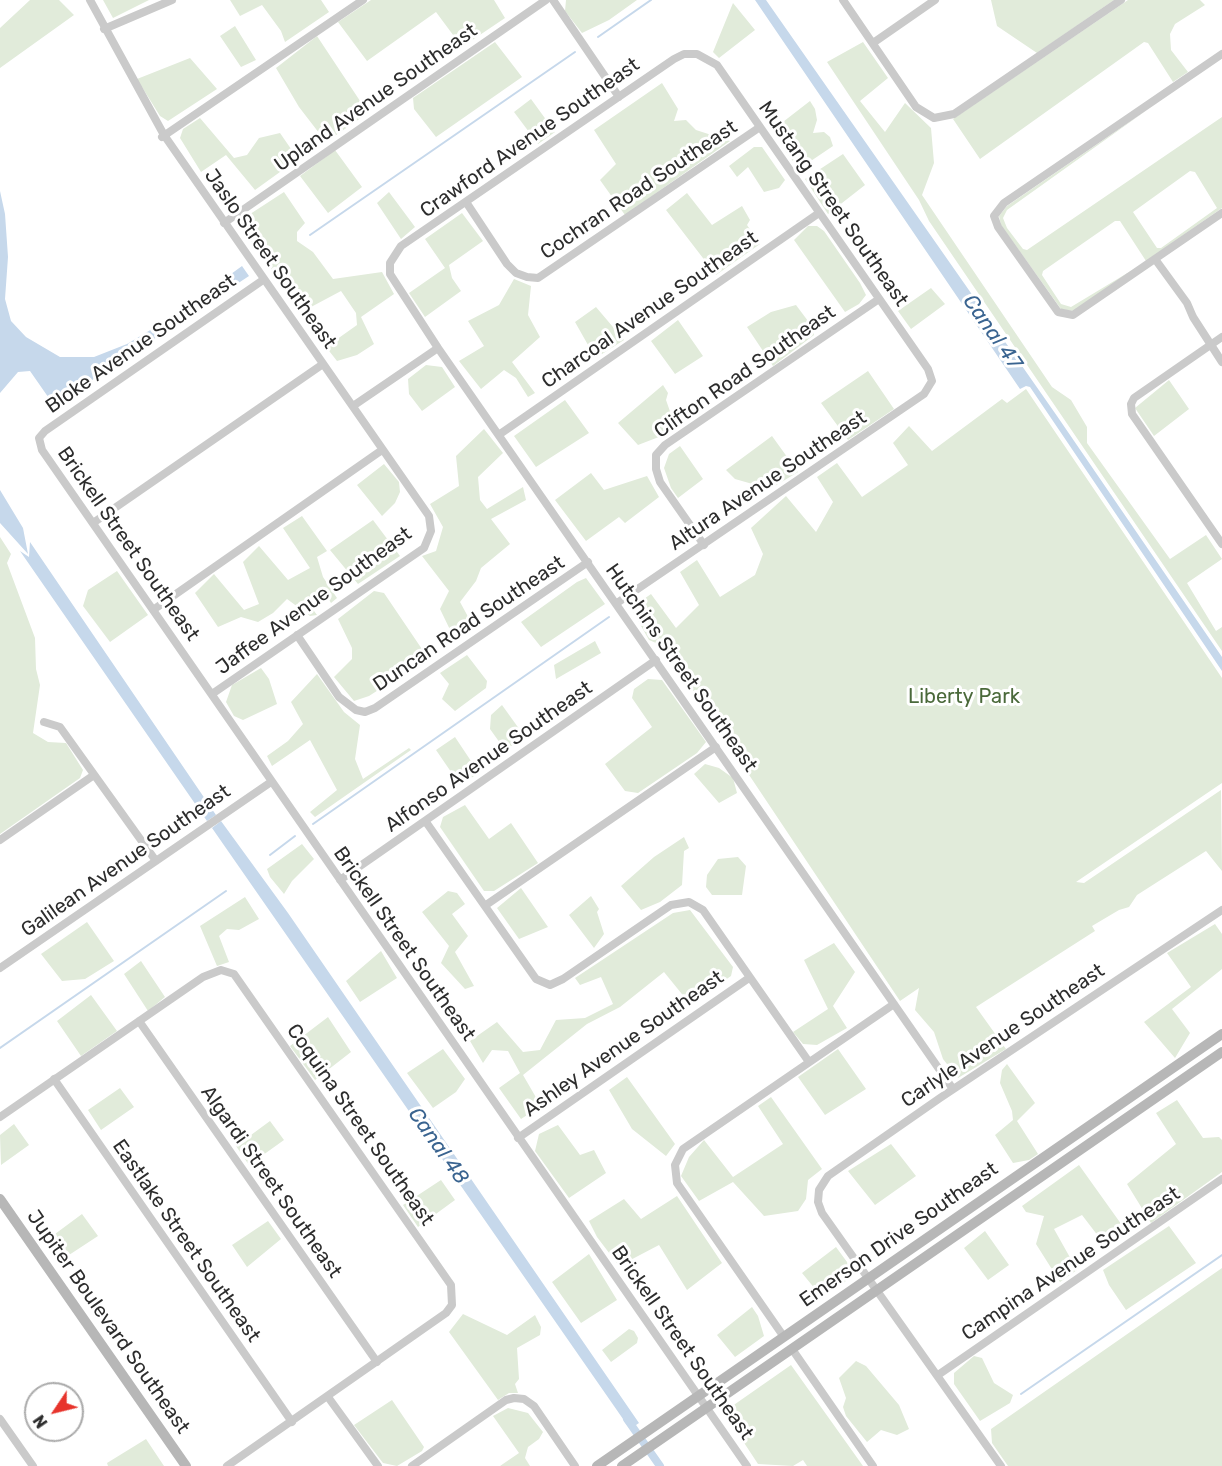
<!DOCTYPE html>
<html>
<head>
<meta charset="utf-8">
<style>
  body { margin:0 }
  #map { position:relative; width:1222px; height:1466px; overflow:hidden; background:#fff; font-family:Rubik,sans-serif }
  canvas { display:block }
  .north { position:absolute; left:24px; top:1382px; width:60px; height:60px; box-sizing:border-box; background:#fff; border:2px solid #ababab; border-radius:50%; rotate:235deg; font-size:16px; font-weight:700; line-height:24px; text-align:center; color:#2d2d2d }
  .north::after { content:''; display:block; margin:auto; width:21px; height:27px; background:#e7342c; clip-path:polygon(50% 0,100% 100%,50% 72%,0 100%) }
</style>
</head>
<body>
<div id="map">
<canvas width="1222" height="1466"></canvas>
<div class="north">N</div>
</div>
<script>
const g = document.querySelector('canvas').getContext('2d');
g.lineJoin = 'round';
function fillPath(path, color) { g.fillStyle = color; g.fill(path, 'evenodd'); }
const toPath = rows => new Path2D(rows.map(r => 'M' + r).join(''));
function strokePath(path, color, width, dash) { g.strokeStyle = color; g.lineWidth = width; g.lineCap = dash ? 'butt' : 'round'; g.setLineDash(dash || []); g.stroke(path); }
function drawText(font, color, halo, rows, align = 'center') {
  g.font = font + ' Rubik,sans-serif'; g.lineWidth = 6; g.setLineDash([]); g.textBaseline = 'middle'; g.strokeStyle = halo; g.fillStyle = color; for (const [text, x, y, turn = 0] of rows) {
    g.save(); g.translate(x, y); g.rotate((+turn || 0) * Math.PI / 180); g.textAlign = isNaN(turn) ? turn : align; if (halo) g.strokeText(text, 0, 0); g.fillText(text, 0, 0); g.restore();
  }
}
fillPath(toPath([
  [30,0,59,0,74,15,0,68,0,28],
  [103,0,149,0,113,18],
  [230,0,321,0,329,12,285,42,281,31,262,5,240,16],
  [371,0,494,0,505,18,462,47,436,12,367,61,338,22],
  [566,0,637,0,609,20,582,33,565,11],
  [991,0,1114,0,1037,53,997,26],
  [1128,0,1200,0,1205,5,1175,24,1170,34,1171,50,1188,72,1173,82,1148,43,1144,42,980,159,953,119],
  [733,3,755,30,719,58,713,52],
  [235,26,256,60,241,67,220,36],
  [317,36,368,113,326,142,299,107,276,68],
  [495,42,522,77,436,137,414,109,413,98],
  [863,42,888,78,860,101,885,132,905,103,931,128,934,163,922,195,1052,387,1071,400,1087,427,1087,443,1170,559,1206,535,1222,559,1187,583,1216,631,1222,627,1222,651,929,221,919,200,827,62],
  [190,58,217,89,168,121,160,116,137,79],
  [662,83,678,109,674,121,686,120,696,130,730,141,625,215,600,180,616,164,594,130],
  [531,99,555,132,538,144,514,112],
  [810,101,815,109,817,120,813,133,824,132,830,137,833,146,799,169,784,149,779,125],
  [1147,110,1007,210,1003,218,1007,228,1023,249,1027,250,1222,117,1222,208,1146,261,1120,221,1115,221,1043,271,1042,275,1061,304,1071,307,1134,269,1073,311,1061,309,1001,225,999,216,1007,206],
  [1190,171,1195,172,1217,208,1161,248,1157,248,1133,212],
  [200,118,234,158,247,155,259,138,280,133,298,159,255,190,226,155,201,172,180,138,183,129],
  [754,147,762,147,785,180,779,188,764,192,748,167,737,177,729,166],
  [335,150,362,187,328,213,300,176],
  [843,154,865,185,828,214,805,179],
  [284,192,305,223,297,232,297,241,313,252,333,279,382,272,394,294,361,317,374,344,357,355,337,361,326,347,357,325,356,313,341,291,311,307,297,304,242,229,244,218],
  [389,192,415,227,401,239,377,203],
  [687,193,712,225,742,206,750,220,747,225,760,244,716,275,666,210],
  [462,213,483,241,449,265,452,278,461,291,425,317,409,293,445,268,425,239],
  [808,226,817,226,824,231,860,283,866,295,859,304,845,312,794,240],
  [514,279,531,286,528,315,540,337,512,362,535,393,528,397,516,378,504,370,481,389,459,361,484,346,468,321,499,305],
  [931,288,945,304,911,329,898,311],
  [796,305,811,325,814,335,773,366,747,327,771,312],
  [596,307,624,340,602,354,592,352,575,322],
  [678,320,703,356,675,374,651,341],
  [426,365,442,367,455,387,422,411,409,394,408,379],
  [868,371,894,409,848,440,821,403],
  [1169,380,1189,409,1154,436,1135,408],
  [663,385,668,393,666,400,673,420,664,435,638,445,618,423],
  [1026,389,1222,678,1222,783,1076,882,1084,883,1221,790,1222,871,1206,851,1137,895,1129,907,1119,910,1092,926,1095,931,976,1007,1006,1049,958,1078,943,1059,934,1032,915,1010,919,988,900,1001,663,646,649,640,631,608,651,594,676,628,699,605,680,572,697,560,720,597,755,575,763,554,751,528,786,496,816,532,833,502,817,477,837,463,862,497,908,465,893,443,909,426,932,451,1002,399,1007,403],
  [565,400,589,433,536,467,514,436],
  [484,429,503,453,478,477,480,500,487,509,523,487,526,500,491,519,510,544,481,568,476,581,460,602,472,624,455,640,440,609,449,591,422,556,436,551,443,527,430,504,459,486,456,456],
  [772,436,798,472,770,489,735,479,726,470],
  [680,446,703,479,678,498,671,488,664,468,669,454],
  [384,464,399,482,400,492,395,503,382,516,357,485],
  [591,473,604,490,647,476,659,497,625,523,619,517,586,541,555,500],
  [302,516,327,551,317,557,323,577,337,598,331,603,323,590,306,600,317,615,310,616,287,599,273,613,258,622,241,617,218,627,195,593,214,574,244,610,259,604,243,562,259,546,288,580,310,568,283,528],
  [373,520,400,556,358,584,330,550],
  [0,537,11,554,7,563,35,638,36,669,40,685,33,733,48,742,66,743,83,770,80,778,0,834],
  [117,571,148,615,110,642,83,606,88,590],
  [586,578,605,604,541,647,521,622,577,582],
  [374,591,384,593,428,658,369,696,354,701,334,677,352,659,352,648,338,619],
  [595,641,601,653,556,679,554,665],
  [467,655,487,681,486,688,455,711,442,699,449,684,440,673],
  [261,668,269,679,277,704,243,720,234,716,226,702,232,685],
  [317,674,344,712,360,725,355,759,363,779,409,748,411,750,315,817,310,812,337,790,310,740,272,766,267,756,288,741,303,724,291,702],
  [648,679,662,680,706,742,697,753,638,793,625,791,605,764,652,727,632,698,634,689],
  [502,705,525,737,505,750,490,729,491,715],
  [455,737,479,773,460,785,436,750],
  [705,764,719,768,733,778,737,793,719,803,694,774],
  [465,805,489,839,511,823,538,863,494,891,484,891,440,827,443,817],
  [684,837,689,848,684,851,682,885,660,902,641,910,621,886,654,857],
  [302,844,314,859,292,881,284,894,270,877,267,869],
  [738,857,746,866,742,895,712,895,706,887,707,875,718,859],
  [521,888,548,927,519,939,497,908],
  [448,891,457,893,465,904,452,914,468,936,455,952,474,986,465,989,441,963,449,946,422,912],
  [591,896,599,909,597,912,604,934,594,948,569,915],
  [245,897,259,919,239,930,227,929,219,936,229,962,217,966,200,926],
  [690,910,733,967,731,976,690,1004,664,972,620,1007,587,1024,523,1075,541,1106,521,1119,499,1088,520,1073,508,1051,492,1050,483,1063,470,1041,497,1022,523,1052,540,1050,556,1020,585,1018,613,1004,601,977,580,985,575,978,673,913],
  [87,922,114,961,85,979,62,981,41,954],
  [1215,924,1222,934,1222,969,1172,1009,1190,1033,1175,1058,1144,1022,1191,987,1167,953],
  [834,943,855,972,833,1006,847,1028,817,1045,803,1044,793,1032,828,1009,804,960],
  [381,951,397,978,360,1002,346,981],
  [141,961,165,997,148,1011,124,974],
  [91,995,117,1031,81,1056,57,1021],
  [328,1017,351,1052,315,1080,290,1046],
  [443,1049,465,1079,456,1092,433,1108,407,1073],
  [838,1049,866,1089,825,1115,798,1077],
  [1007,1064,1035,1103,1017,1121,1038,1154,1029,1160,1013,1163,995,1135,1013,1120,1012,1111,1000,1083,1002,1070],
  [627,1077,675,1144,666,1156,632,1129,609,1090],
  [120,1088,134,1107,101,1130,88,1110],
  [771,1097,822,1169,808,1180,806,1199,798,1211,764,1216,733,1182,699,1201,681,1176,689,1157,704,1140,733,1177,783,1144,758,1106],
  [1177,1100,1203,1138,1219,1137,1222,1140,1222,1172,1151,1223,1127,1184,1176,1144,1156,1113],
  [270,1121,284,1140,249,1165,236,1146],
  [14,1124,29,1145,1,1165,0,1135],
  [558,1125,580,1155,594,1150,606,1173,569,1198,535,1151,539,1134],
  [891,1144,916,1176,875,1205,848,1171],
  [1079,1165,1129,1235,1105,1245,1082,1215,1054,1229,1077,1270,1060,1282,1036,1244,1044,1216,1026,1212,1022,1206],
  [441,1180,455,1200,418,1227,403,1205],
  [677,1196,722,1263,687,1290,659,1245,619,1266,597,1237,589,1221,624,1199,641,1219],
  [82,1214,98,1236,69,1255,55,1234],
  [268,1221,281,1239,247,1267,232,1245],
  [1169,1226,1196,1263,1126,1310,1109,1285,1103,1270],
  [985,1231,1009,1265,988,1280,964,1248],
  [836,1247,847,1262,850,1273,845,1282,820,1295,802,1273],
  [589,1254,617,1300,581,1323,552,1282],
  [1222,1268,1222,1466,1008,1466,992,1443,991,1429],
  [752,1307,758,1316,764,1336,735,1357,717,1335],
  [463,1314,507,1335,535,1315,541,1327,540,1335,517,1348,519,1379,515,1384,518,1393,509,1393,498,1400,449,1332],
  [629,1329,634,1331,638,1338,637,1343,611,1362,602,1350],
  [974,1356,982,1358,994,1383,1013,1395,1010,1403,980,1421,954,1384,954,1373],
  [856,1361,866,1366,899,1405,909,1429,897,1435,881,1430,867,1442,846,1416,843,1407,846,1398,839,1378],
  [791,1365,863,1466,807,1466,803,1460,793,1466,758,1464,735,1429,728,1409],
  [392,1400,424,1447,422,1451,397,1466,383,1463,354,1425],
  [508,1408,528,1413,543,1432,539,1439,528,1447,525,1458,530,1466,500,1466,519,1453,493,1416],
  [146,1439,164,1466,108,1466,107,1463]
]), '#e1ebda');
fillPath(toPath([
  [755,0,766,0,1057,416,1222,657,1222,671,1030,387,1026,386,1020,389],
  [0,191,5,214,8,257,5,299,11,321,26,337,60,357,94,357,127,344,172,317,242,266,249,276,59,402,53,404,30,371,18,372,0,393],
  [0,490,23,528,28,554,0,523],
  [30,542,216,815,207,821,20,551,29,557],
  [221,821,288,913,639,1423,630,1429,212,828]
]), '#c6d8eb');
strokePath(toPath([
  [598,37,651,0],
  [310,235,575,52],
  [313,824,609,617],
  [270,855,295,836],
  [0,1048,226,891],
  [1021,1394,1222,1255]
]), '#c6d8eb', 2);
strokePath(toPath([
  [627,1419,660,1466]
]), '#c6d8eb', 8);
strokePath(toPath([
  [90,0,164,135,429,516,431,531,424,548,212,694],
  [553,0,619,97],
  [843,0,916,107,934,118,954,114,1121,0],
  [104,29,172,0],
  [873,43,935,0],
  [1222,54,1004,203,994,216,998,227,1058,312,1073,315,1222,213],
  [162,137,363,0],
  [466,202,507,264,516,273,527,277,538,278,760,127],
  [224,223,546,0],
  [1155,259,1187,303,1193,317,1222,362],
  [263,280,45,431,39,438,42,450,747,1466],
  [1222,337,1134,398,1131,404,1132,414,1222,544],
  [353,406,438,348],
  [500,434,819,213],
  [93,523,323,364],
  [704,545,660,482,656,469,656,455,665,445,879,299],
  [617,603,924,394,932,381,928,369,717,65,697,54,684,54,674,59,401,246,390,263,390,274,438,348,953,1089],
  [153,610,382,450],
  [297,635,339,697,356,710,365,712,375,708,588,562],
  [44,722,60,727,156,861],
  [426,822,536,979,550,985,563,979,671,905,689,902,703,910,809,1062],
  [0,840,94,775],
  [340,880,656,660],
  [486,905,716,747],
  [0,968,271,782],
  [139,1021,377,1362],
  [54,1079,292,1422],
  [0,1117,203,977,221,970,234,974,451,1285,452,1305,446,1313,227,1466],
  [518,1138,749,978],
  [784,1337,677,1183,675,1165,683,1149,894,1004],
  [792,1349,873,1466],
  [938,1375,1222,1179],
  [328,1397,378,1466],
  [0,1419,33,1466],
  [412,1466,506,1400,514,1398,524,1399,534,1406,575,1466],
  [1001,1466,822,1213,818,1202,819,1190,828,1176,940,1098,1222,910]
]), '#cacaca', 8);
strokePath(toPath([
  [0,1199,186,1466],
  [597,1466,1222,1034],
  [622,1466,1222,1052]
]), '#b7b7b7', 10);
drawText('20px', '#2d2d2d', '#fff', [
  ["Upland Avenue Southeast",376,98,-35],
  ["Crawford Avenue Southeast",530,138,-35],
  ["Cochran Road Southeast",639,190,-34],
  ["Mustang Street Southeast",833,204,55],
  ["Jaslo Street Southeast",270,259,55],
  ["Charcoal Avenue Southeast",650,310,-35],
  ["Bloke Avenue Southeast",141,344,-35],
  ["Clifton Road Southeast",745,372,-35],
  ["Altura Avenue Southeast",768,481,-34],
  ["Brickell Street Southeast",128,544,55],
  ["Jaffee Avenue Southeast",314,601,-36],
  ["Duncan Road Southeast",469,624,-34],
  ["Hutchins Street Southeast",681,668,55],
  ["Alfonso Avenue Southeast",489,757,-35],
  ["Galilean Avenue Southeast",126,861,-35],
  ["Brickell Street Southeast",404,944,55],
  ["Carlyle Avenue Southeast",1003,1036,-34],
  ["Ashley Avenue Southeast",624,1044,-35],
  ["Coquina Street Southeast",360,1125,55],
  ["Algardi Street Southeast",271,1182,55],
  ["Emerson Drive Southeast",899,1235,-35],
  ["Eastlake Street Southeast",186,1241,55],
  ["Campina Avenue Southeast",1071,1264,-34],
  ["Jupiter Boulevard Southeast",108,1322,55],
  ["Brickell Street Southeast",682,1343,55]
]);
drawText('20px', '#4a693a', '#fff', [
  ["Liberty Park",964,697]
]);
drawText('italic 21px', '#3a6490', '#fff', [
  ["Canal 47",992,332,55],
  ["Canal 48",438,1146,55]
]);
</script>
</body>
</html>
